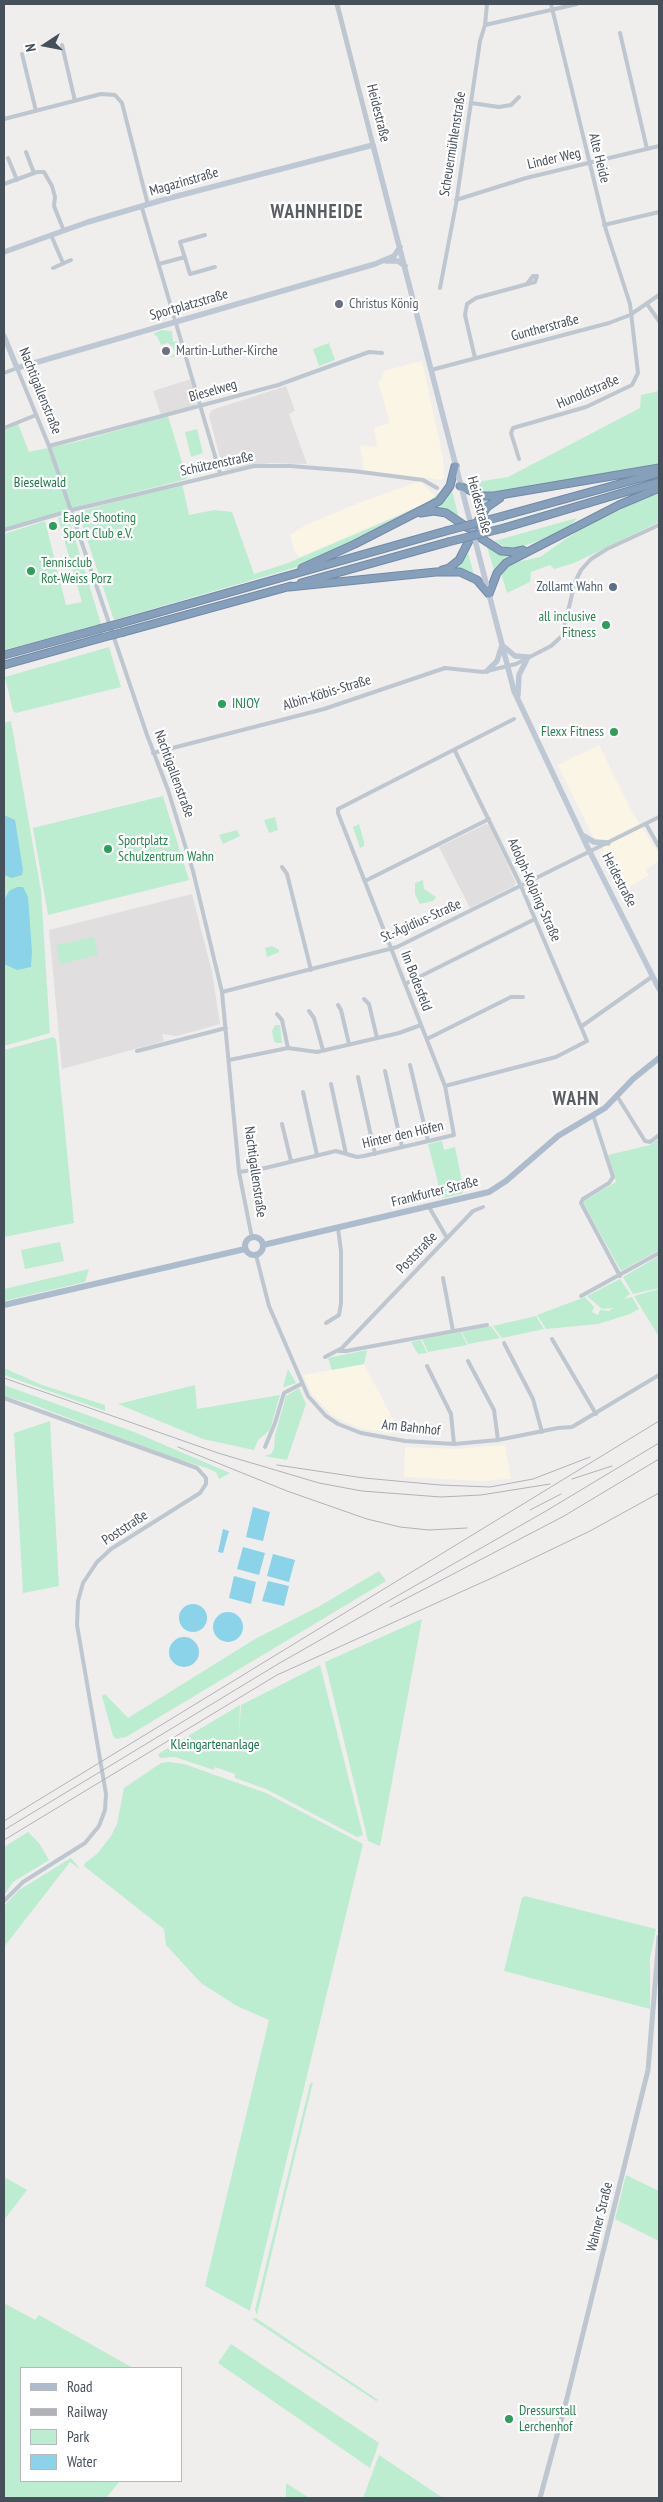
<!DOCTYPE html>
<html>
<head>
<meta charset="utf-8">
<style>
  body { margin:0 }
  #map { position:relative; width:663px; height:2502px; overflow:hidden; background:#f0eded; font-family:"PT Sans Narrow",sans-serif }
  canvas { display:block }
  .frame { position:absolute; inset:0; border:5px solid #46505a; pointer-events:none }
  .legend { position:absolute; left:20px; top:2367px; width:162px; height:115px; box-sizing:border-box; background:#fff; border:1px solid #b5b9bd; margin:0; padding:6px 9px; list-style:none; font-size:15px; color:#46505a }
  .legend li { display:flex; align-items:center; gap:10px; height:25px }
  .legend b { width:25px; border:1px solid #b5b9bd }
  .north { position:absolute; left:20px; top:20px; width:50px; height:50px; -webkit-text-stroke:4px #fff; paint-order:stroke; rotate:259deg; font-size:14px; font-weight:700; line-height:20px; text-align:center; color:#46505a }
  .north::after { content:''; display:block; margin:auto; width:18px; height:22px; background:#46505a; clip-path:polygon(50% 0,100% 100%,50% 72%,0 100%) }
</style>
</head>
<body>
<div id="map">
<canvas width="663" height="2502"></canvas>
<div class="frame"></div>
<ul class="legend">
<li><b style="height:6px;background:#adbccc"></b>Road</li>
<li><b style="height:6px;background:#b0b2b8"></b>Railway</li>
<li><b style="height:14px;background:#bcedd0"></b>Park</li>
<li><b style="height:14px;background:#8ad3e9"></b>Water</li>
</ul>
<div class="north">N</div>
</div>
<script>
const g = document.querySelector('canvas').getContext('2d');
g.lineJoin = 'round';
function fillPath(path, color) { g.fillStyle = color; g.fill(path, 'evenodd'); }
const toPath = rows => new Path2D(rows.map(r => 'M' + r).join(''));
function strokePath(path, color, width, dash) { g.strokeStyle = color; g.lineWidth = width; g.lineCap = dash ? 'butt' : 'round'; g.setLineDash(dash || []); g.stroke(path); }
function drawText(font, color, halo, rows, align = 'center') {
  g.font = font + ' "PT Sans Narrow",sans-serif'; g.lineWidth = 4.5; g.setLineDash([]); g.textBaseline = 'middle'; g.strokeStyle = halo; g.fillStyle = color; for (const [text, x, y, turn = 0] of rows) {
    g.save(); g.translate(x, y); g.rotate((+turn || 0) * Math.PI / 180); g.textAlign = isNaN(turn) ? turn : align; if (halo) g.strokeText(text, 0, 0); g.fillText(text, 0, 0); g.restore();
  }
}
fillPath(toPath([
  [422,361,443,458,444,478,441,480,364,470,360,445,377,447,374,428,390,423,378,381,381,380,384,371],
  [420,481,436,497,428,502,299,557,295,552,290,535,306,525,356,504],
  [599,745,632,812,659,854,659,861,645,870,649,875,620,893,600,852,604,850,600,840,593,837,558,765],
  [364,1364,393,1419,391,1434,359,1428,333,1416,312,1394,303,1375],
  [505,1445,511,1479,480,1481,404,1477,405,1447,455,1449]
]), '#fbf5e6');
fillPath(toPath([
  [191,379,197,400,194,407,161,415,153,391],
  [286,386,295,411,289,414,307,464,270,463,226,470,222,466,209,415,212,410],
  [486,824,489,825,516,883,514,886,470,908,439,847],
  [192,894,212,972,220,1024,177,1036,162,1034,164,1041,62,1069,49,930]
]), '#e1dedf');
fillPath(toPath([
  [161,330,172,331,173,342,177,341,181,352,175,354,176,356,170,358,175,353,173,347,168,343,161,345,157,336,153,334],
  [329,343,335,360,319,366,313,349],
  [659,391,659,464,510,492,490,494,473,489,472,485,476,482,508,477,640,408,641,395],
  [168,416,187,479,76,507,4,529,4,430,18,424,29,452,76,442],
  [197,429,203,453,191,457,185,432],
  [182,483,189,515,214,510,232,512,254,574,288,563,398,516,428,502,446,487,441,496,428,505,297,567,114,620,78,512],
  [451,488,452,491,459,518,445,510,433,507],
  [659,492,659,522,574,563,554,569,550,565,531,572,530,582,507,593,501,573,512,563,540,557,583,527],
  [473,495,493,499,479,516],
  [68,515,101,624,4,650,4,534,45,521,66,605,82,602,58,518],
  [577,518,568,528,551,537,520,547,505,547,494,541],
  [486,544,513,555,505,560,495,573],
  [467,549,473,571,473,575,453,569],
  [109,647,121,687,16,713,13,711,5,677],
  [11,721,41,891,50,1033,4,1046,4,723],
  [163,796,189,880,48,915,33,828],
  [275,817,278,830,269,833,264,820],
  [359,824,364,842,364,846,360,848,353,827],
  [237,830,240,836,223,844,219,835],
  [423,880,424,889,436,897,433,901,420,904,415,894,415,883],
  [94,937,98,955,60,964,56,945],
  [272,946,279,950,279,952,267,957,265,948],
  [275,1025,280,1025,282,1043,276,1043,274,1041,272,1031],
  [53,1037,56,1039,74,1223,4,1237,4,1050],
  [659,1138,659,1250,621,1271,584,1204,584,1201,616,1182,608,1155,650,1145],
  [442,1141,444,1150,455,1147,464,1191,461,1194,442,1198,428,1144],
  [60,1242,64,1261,25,1269,21,1250],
  [659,1256,659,1288,633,1294,623,1277],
  [89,1269,85,1282,4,1301,4,1289],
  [620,1279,630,1294,624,1299,632,1297,639,1309,630,1314,598,1324,546,1329,537,1315,585,1297,594,1307,592,1312,598,1315,600,1310,609,1311,613,1308,602,1309,587,1296],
  [659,1289,659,1337,634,1296],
  [536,1316,544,1329,502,1338,493,1326],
  [491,1326,500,1338,468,1344,462,1332],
  [461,1332,467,1345,428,1352,422,1339],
  [421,1340,427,1353,418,1354,411,1342],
  [367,1350,364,1364,332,1370,328,1358],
  [4,1368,42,1385,105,1405,105,1411,4,1375],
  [288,1369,296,1383,284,1387,283,1387],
  [4,1385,134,1432,230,1473,219,1479,216,1472,207,1468,168,1456,29,1403,4,1396],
  [195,1385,197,1409,280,1395,270,1430,258,1440,254,1450,203,1439,118,1404],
  [299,1388,306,1404,287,1460,264,1456,271,1454,274,1449,275,1435,286,1396],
  [50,1421,59,1586,23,1593,14,1433],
  [379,1571,386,1581,126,1737,116,1739,113,1736,102,1696,105,1694,128,1718,255,1639,318,1607],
  [422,1619,380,1846,368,1841,325,1662],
  [320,1665,363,1835,357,1837,266,1789,235,1778,235,1774,215,1767,214,1770,175,1757,160,1758,158,1754,240,1705,239,1736,241,1705],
  [168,1762,184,1764,266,1793,363,1844,250,2311,205,2286,269,2020,237,2006,201,1983,166,1945,164,1929,84,1866,85,1863,97,1854,111,1836,117,1824,124,1788,161,1763],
  [28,1832,39,1843,49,1860,13,1882,4,1896,4,1847],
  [71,1858,80,1869,70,1862,4,1947,4,1906,19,1890],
  [525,1896,656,1929,650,1958,650,2009,504,1971,522,1898],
  [313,2082,285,2197,257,2315,255,2310,310,2084],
  [626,2175,659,2191,659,2241,615,2219],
  [4,2177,27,2190,4,2220],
  [4,2303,35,2320,39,2315,133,2368,21,2368,21,2481,120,2481,106,2498,4,2498],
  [256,2318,378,2400,376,2401,252,2319],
  [231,2344,379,2443,370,2468,218,2363],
  [379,2455,443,2498,363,2498],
  [286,2483,309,2498,286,2498]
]), '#bcedd0');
fillPath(toPath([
  [4,815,15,820,23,870,22,875,12,878,4,875],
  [17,887,23,887,28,897,32,952,31,967,17,970,4,964,4,900,9,891],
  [253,1507,270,1512,263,1541,246,1537],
  [223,1529,229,1531,223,1553,218,1552],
  [243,1547,265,1553,259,1575,237,1569],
  [273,1554,295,1560,289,1582,267,1576],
  [234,1576,256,1582,251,1604,229,1598],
  [268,1581,289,1586,284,1606,262,1601],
  '179 1618a14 14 0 1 1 28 0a14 14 0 1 1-28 0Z',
  '213 1627a15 15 0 1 1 30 0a15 15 0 1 1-30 0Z',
  '169 1652a15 15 0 1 1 30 0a15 15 0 1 1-30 0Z'
]), '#8ad3e9');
const motorway = toPath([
  [460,486,482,496,494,496,659,468],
  [421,513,434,511,446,513,468,528],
  [503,516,659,473],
  [475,526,487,507,500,498],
  [504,528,659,482],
  [302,568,355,544,439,501,450,486,455,466],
  [442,570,449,568,459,560,473,533,501,551,514,552,523,550],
  [301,583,448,542],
  [289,587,436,572,460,572,477,580,489,594,497,573,506,563,619,505,659,488],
  [121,623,446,531],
  [124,632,291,586],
  [4,655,99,629],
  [4,665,101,638]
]);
strokePath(motorway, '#718aa7', 9);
strokePath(toPath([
  [485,25,577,4],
  [620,33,647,149],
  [62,45,75,101],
  [22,54,36,111],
  [471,103,499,107,511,105,519,97],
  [4,119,101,94,115,95,122,103,148,205],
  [26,152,34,173],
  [8,158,17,180],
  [4,184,37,172,44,172,52,186,55,197,54,206,64,231],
  [456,200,526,178,659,146],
  [142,208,220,473],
  [604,225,659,212],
  [51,235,63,263],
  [205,235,180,242,190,274,215,267],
  [159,264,185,257],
  [53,268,71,260],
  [440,288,456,204,480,41,485,25,487,4],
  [647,304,659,321],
  [475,358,465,315,467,304,476,298,535,282,537,276,533,276,527,284],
  [431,370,609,323,630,315,659,295],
  [4,373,17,368,49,446,147,735,168,790,193,871,222,992,239,1172,252,1238],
  [4,428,36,415],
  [49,446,278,385,369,352,382,353],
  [519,459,511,433,513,428,586,407,632,385,638,373,630,304,606,230,551,4],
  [4,530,72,510,254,466,290,466,353,471,423,480,437,488],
  [153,753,324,709,445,668,483,672,516,664,551,646,562,636,575,582,581,570,591,559,607,549,659,525],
  [646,824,659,847],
  [282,867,287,874,311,970],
  [365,881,489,819],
  [405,984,535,919],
  [222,992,397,947,659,817],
  [364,999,369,1004,377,1038],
  [338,1005,341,1010,349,1044],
  [309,1011,314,1018,323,1050],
  [277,1014,282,1020,288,1048],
  [582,1026,653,976],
  [427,1039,511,997,523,997],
  [137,1051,226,1028],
  [229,1060,288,1048,317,1052,399,1033,421,1025],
  [410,1065,428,1141],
  [385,1071,402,1147],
  [358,1077,375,1154],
  [331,1084,346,1154],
  [445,1086,556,1057,587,1041,521,886,455,751],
  [303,1092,317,1155],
  [617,1096,645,1141,650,1142,659,1135],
  [593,1115,613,1177,609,1183,583,1199,581,1203,620,1276],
  [282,1124,291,1161],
  [239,1172,261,1169,336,1151,357,1157,364,1156,454,1135,445,1086,338,813,338,809,514,719],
  [429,1207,447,1238],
  [256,1255,269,1306,308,1396,326,1416,338,1424,361,1433,405,1441,454,1444,498,1440,558,1428,572,1427,659,1375],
  [443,1278,453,1331],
  [581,1296,659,1253],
  [326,1323,339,1315,341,1303,341,1251,338,1228],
  [552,1339,596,1414],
  [504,1343,533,1399,542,1432],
  [339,1351,346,1351,487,1325],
  [325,1357,342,1348,473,1211,483,1207],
  [468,1361,494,1410,498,1440],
  [427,1366,451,1414,454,1444],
  [4,1398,197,1468,206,1478,206,1484,200,1493,111,1549,97,1562,83,1583,78,1601,77,1625,106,1794,105,1810,99,1826,85,1843,23,1882,4,1901],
  [265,1447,275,1423,284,1393,301,1384]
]), '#bec7cf', 4);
strokePath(toPath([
  [337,4,373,145],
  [540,2498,566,2402,648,2070,659,1937]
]), '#bec7cf', 5);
strokePath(toPath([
  [4,252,88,222,166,199,373,145,514,691,587,846,659,989],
  [386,261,398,261,405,266],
  [4,336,17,368,375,264,394,256,400,247],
  [502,645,515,656,528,657],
  [487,671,497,661,502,645],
  [518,695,519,675,527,659],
  [582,835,594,842,608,843]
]), '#bec8d4', 5.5);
strokePath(toPath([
  '245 1246a9 9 0 1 1 18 0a9 9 0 1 1-18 0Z',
  [263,1245,489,1192,506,1181,558,1136,605,1108,633,1079,659,1058],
  [4,1305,245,1249]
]), '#adbccc', 6);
strokePath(motorway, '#869fbb', 7);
strokePath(toPath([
  [4,1378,218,1453,319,1483,362,1491,441,1497,481,1495,550,1484],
  [178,1447,287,1491,367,1519,400,1527,429,1530,467,1528],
  [277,1465,364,1478,440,1485,490,1487,533,1479,590,1457],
  [572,1479,612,1466],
  [530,1510,561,1494],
  [390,1607,564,1516,659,1459],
  [4,1821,659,1421],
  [4,1830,278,1664,546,1511,659,1443],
  [4,1840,277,1675,494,1577,590,1531,659,1493]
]), '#b0b2b8', 1);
const motorwayBridge = toPath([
  [446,531,503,516],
  [448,542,504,528],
  [99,629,121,623],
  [101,638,124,632]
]);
strokePath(motorwayBridge, '#718aa7', 9, []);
strokePath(motorwayBridge, '#869fbb', 7);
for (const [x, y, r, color] of [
  [339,304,5,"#6b7280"],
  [166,351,5,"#6b7280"],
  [53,526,5,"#2e9e5b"],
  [31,571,5,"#2e9e5b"],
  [613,587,5,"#5c6f8a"],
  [606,625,5,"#2e9e5b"],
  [222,704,5,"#2e9e5b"],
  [614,732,5,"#2e9e5b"],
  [108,849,5,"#2e9e5b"],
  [509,2419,5,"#2e9e5b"]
]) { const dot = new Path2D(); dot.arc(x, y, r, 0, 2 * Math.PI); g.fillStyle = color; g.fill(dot); strokePath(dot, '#fff', 2); }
drawText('14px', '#46505a', '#fff', [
  ["Heidestraße",378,113,76],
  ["Scheuermühlenstraße",453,144,-81],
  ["Alte Heide",599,158,76],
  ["Linder Weg",554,159,-13],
  ["Magazinstraße",184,182,-16],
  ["Sportplatzstraße",189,305,-16],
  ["Guntherstraße",545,328,-15],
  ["Nachtigallenstraße",40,391,68],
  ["Bieselweg",213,391,-16],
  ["Hunoldstraße",588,392,-23],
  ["Schützenstraße",217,464,-12],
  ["Heidestraße",479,505,75],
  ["Albin-Köbis-Straße",327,693,-17],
  ["Nachtigallenstraße",174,774,70],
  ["Heidestraße",619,880,63],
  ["Adolph-Kolping-Straße",534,890,66],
  ["St.-Ägidius-Straße",421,921,-24],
  ["Im Bodesfeld",416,981,69],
  ["Hinter den Höfen",403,1135,-13],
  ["Nachtigallenstraße",255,1172,82],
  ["Frankfurter Straße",435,1192,-14],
  ["Poststraße",417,1253,-46],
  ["Am Bahnhof",411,1428,6],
  ["Poststraße",125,1528,-33],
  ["Wahner Straße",600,2217,-76]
]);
drawText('14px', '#5b616d', '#fff', [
  ["Christus König",349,304],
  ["Martin-Luther-Kirche",176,351]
], 'left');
drawText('14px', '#19794b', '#fff', [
  ["Bieselwald",40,483],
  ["Kleingartenanlage",215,1745]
]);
drawText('14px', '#27864d', '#fff', [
  ["Eagle Shooting",63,518],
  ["Sport Club e.V.",63,534],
  ["Tennisclub",41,563],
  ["Rot-Weiss Porz",41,579],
  ["all inclusive",596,617,"right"],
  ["Fitness",596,633,"right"],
  ["INJOY",232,704],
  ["Flexx Fitness",604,732,"right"],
  ["Sportplatz",118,841],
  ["Schulzentrum Wahn",118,857],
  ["Dressurstall",519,2411],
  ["Lerchenhof",519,2427]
], 'left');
drawText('14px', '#4e5e75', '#fff', [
  ["Zollamt Wahn",603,587]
], 'right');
g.letterSpacing = '1px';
drawText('bold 19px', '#5a5e62', '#fff', [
  ["WAHNHEIDE",317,213],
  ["WAHN",576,1100]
]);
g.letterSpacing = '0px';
</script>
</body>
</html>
